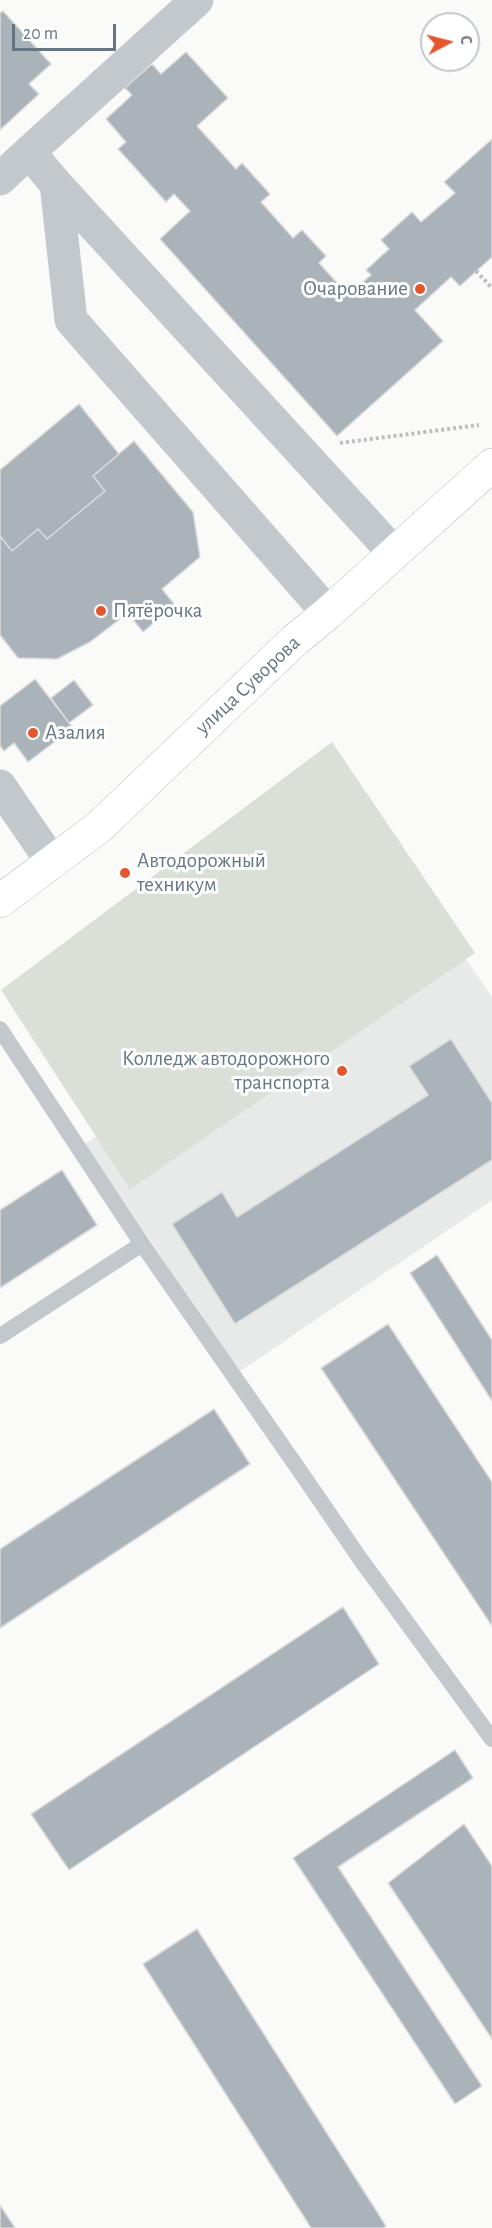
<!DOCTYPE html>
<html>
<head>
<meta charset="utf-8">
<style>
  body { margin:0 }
  #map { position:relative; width:492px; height:2228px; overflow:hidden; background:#fafaf8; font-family:"Alegreya Sans",sans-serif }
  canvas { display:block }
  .north { position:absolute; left:420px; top:12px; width:60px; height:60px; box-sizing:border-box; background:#fff; border:2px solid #c1c8cd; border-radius:50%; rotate:83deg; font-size:16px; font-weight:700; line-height:24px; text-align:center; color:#657683 }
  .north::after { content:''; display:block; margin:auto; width:21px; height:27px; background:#e4572e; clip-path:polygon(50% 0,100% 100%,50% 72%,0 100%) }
  .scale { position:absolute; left:12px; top:24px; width:104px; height:27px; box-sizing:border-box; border:3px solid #657683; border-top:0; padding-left:8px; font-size:18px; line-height:21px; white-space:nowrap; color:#657683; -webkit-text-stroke:4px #fff; paint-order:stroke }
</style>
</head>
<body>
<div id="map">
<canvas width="492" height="2228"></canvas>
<div class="north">С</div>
<div class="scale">20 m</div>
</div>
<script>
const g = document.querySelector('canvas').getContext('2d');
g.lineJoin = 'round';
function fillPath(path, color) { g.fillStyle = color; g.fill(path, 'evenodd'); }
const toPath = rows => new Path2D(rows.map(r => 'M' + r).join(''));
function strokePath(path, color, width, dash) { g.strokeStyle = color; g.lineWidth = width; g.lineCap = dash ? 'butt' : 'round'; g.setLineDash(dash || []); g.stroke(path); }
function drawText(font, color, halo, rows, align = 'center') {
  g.font = font + ' "Alegreya Sans",sans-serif'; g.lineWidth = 6; g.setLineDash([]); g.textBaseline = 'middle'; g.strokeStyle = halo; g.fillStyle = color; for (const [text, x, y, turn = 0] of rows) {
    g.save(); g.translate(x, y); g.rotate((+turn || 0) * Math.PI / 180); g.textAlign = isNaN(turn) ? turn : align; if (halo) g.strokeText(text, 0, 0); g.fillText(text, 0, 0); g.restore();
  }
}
fillPath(toPath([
  [431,908,492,997,492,1200,239,1372,85,1144]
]), '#e8e9e9');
fillPath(toPath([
  [332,742,475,953,130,1189,1,990]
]), '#dadfd7');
const building = toPath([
  [3,11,51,64,29,84,39,94,0,130,0,13,3,11],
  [186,52,228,98,197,126,236,169,242,163,270,194,261,202,293,238,302,230,326,256,319,263,348,295,371,275,366,270,389,249,381,240,412,212,421,222,455,193,444,182,492,139,492,257,460,286,451,277,415,310,443,341,337,436,160,239,190,211,174,194,166,202,118,149,126,142,106,119,132,95,125,88,152,64,161,74,186,52],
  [79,404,119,454,93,476,105,491,47,539,38,529,12,551,0,536,0,470,79,404],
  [134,441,193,512,200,557,162,589,175,605,143,632,128,613,90,642,57,659,18,658,0,635,0,536,12,551,38,529,47,539,105,491,93,476,134,441],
  [35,679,73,728,28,762,14,743,4,751,0,746,0,706,35,679],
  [74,680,93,705,69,723,51,698,74,680],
  [451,1039,492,1103,492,1160,235,1324,172,1224,222,1192,237,1217,428,1095,409,1066,451,1039],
  [62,1170,97,1225,0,1288,0,1210,62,1170],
  [437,1255,492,1340,492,1401,410,1273,437,1255],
  [388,1324,492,1482,492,1626,321,1368,388,1324],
  [214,1409,250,1464,0,1628,0,1549,214,1409],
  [343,1607,379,1664,69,1870,31,1814,343,1607],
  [455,1750,473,1778,338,1867,482,2086,455,2104,293,1858,455,1750],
  [464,1824,492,1866,492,2039,388,1883,464,1824],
  [197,1929,386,2226,383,2228,311,2228,143,1964,197,1929],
  [0,2205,15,2228,0,2228,0,2205]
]);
fillPath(building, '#aab3b9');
strokePath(building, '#dcdcda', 1.5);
const secondary = toPath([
  [0,901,99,827,295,640,328,613,492,465]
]);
strokePath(secondary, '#b3babf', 34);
strokePath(toPath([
  [476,271,492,288],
  [340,443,479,425]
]), '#bbbfc2', 4, [3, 3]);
strokePath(toPath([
  [0,1029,142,1244,304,1477,361,1560,492,1739],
  [0,1336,142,1244]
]), '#c3c8cc', 16);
strokePath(toPath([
  [197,0,29,152,56,184,71,320,328,613],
  [0,179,29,152],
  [56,184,394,553],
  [0,786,52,862]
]), '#c3c8cc', 33);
strokePath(secondary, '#fff', 33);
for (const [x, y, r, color] of [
  [420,289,6,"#e4572e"],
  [101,611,6,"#e4572e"],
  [33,733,6,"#e4572e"],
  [125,873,6,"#e4572e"],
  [342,1071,6,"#e4572e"]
]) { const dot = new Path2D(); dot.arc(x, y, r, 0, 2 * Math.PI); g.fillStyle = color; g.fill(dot); strokePath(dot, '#fff', 2); }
drawText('21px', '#657683', '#fff', [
  ["Очарование",408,289,"right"],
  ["Пятёрочка",113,611],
  ["Азалия",45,733],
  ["Автодорожный",137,861],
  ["техникум",137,885],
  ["Колледж автодорожного",330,1059,"right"],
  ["транспорта",330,1083,"right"]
], 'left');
drawText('21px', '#657683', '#fff', [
  ["улица Суворова",248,685,-43]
]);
</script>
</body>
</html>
